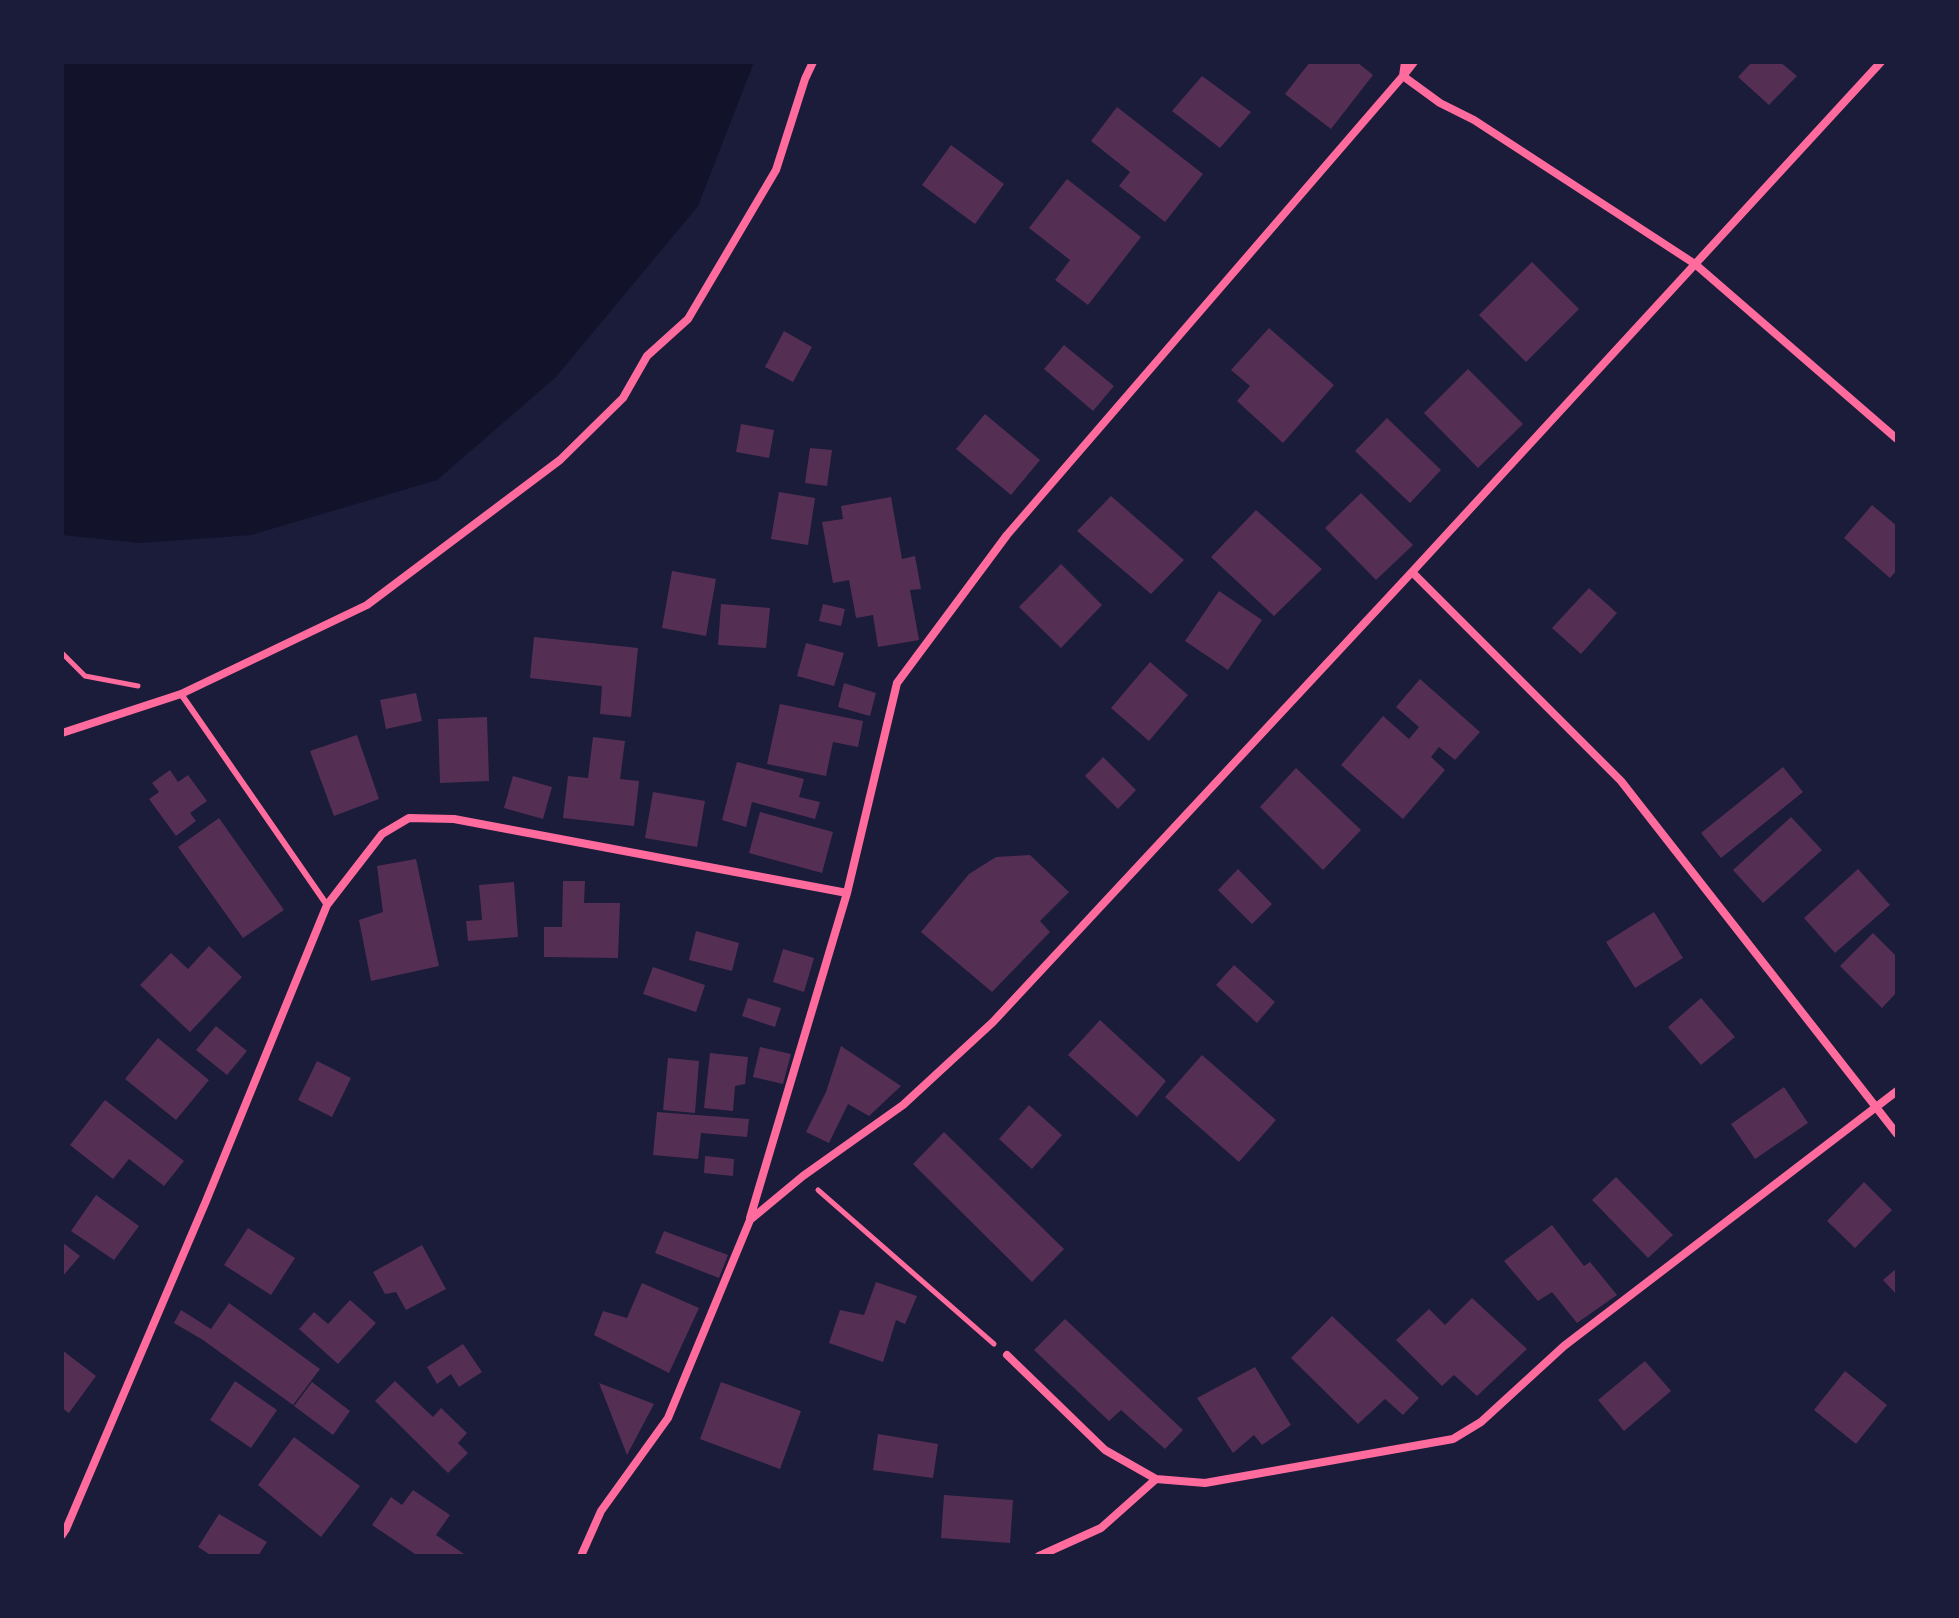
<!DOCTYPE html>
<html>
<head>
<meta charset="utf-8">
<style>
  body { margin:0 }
  #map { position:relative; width:1959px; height:1618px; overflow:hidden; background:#1b1b3a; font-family:Commissioner,sans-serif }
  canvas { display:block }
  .frame { position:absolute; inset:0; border:64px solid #1b1b3a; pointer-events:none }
</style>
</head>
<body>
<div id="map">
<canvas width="1959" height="1618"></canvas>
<div class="frame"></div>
</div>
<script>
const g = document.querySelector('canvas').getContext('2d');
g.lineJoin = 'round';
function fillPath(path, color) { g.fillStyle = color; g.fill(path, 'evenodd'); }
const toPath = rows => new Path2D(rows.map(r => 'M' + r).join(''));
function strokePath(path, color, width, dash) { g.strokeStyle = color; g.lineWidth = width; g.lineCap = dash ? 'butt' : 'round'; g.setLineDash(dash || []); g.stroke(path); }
fillPath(toPath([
  [62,62,754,62,698,206,556,377,437,480,251,535,140,543,62,535]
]), '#12122b');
fillPath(toPath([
  [1310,62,1357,62,1373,75,1331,129,1285,94],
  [1752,62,1780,62,1797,76,1769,105,1738,77],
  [1202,76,1251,112,1220,148,1172,111],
  [1117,107,1203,174,1165,222,1119,186,1130,172,1091,141],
  [951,145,1004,184,975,224,922,185],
  [1067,179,1141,237,1088,305,1055,280,1070,260,1029,228],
  [1532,262,1579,309,1526,362,1479,315],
  [1269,328,1334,385,1283,443,1237,401,1250,386,1231,370],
  [784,331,812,347,793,382,765,367],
  [1064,345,1114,386,1093,411,1044,369],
  [1468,369,1523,424,1478,468,1424,413],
  [985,414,1040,460,1011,495,956,449],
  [1387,418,1441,470,1410,503,1355,451],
  [741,424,774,430,769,458,736,452],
  [810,448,832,450,827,486,805,483],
  [779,492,815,498,808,545,771,539],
  [1361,493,1413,545,1376,580,1325,528],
  [1111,496,1184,560,1151,594,1077,531],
  [891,497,902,559,915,556,921,589,910,590,919,640,878,647,873,615,856,618,849,580,833,583,822,522,843,519,841,506],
  [1872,505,1897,526,1897,570,1890,578,1844,538],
  [1256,510,1322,569,1274,616,1211,557],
  [1061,564,1102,605,1061,648,1019,607],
  [672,571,716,579,706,636,662,628],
  [1589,588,1617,613,1581,654,1552,628],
  [1219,591,1262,620,1228,670,1185,641],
  [721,604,770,608,766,648,718,645],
  [823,604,845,609,841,626,819,621],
  [534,637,638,648,631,717,600,714,602,686,530,678],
  [806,643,844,653,834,686,797,676],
  [1150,662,1188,695,1149,741,1111,708],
  [1420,679,1480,732,1455,760,1439,747,1431,757,1445,770,1403,819,1341,765,1383,716,1409,739,1419,727,1396,707],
  [844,683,876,693,870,716,838,707],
  [416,693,422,721,386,729,380,700],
  [780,704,863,721,858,747,833,742,826,776,767,764],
  [487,717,489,781,440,783,438,719],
  [357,735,379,799,334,816,310,751],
  [593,737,625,741,620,779,639,781,634,826,563,818,568,776,588,778],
  [1103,757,1136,790,1118,809,1085,776],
  [737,762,804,779,799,797,820,802,815,819,752,802,746,827,722,820],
  [1783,767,1803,792,1721,858,1701,833],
  [1296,768,1361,830,1323,870,1260,807],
  [170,770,178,782,188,775,207,801,190,813,196,821,176,836,149,799,159,792,152,783],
  [513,776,552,787,543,819,504,808],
  [653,792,705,801,697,847,645,838],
  [760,812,833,832,822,873,749,853],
  [1791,817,1822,850,1763,903,1733,870],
  [219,818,284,910,243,938,178,847],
  [1030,855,1069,892,1040,921,1050,932,992,992,921,932,969,874,996,857],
  [416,859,439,966,371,981,359,920,383,912,377,866],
  [1238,869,1272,904,1252,924,1218,890],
  [1858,869,1890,905,1835,953,1804,918],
  [563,881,585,881,584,903,620,903,618,958,544,957,544,927,562,927],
  [514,882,518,937,468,941,466,921,482,920,479,885],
  [1654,912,1683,958,1635,988,1606,942],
  [696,931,739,943,732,971,689,960],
  [1873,933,1897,957,1897,992,1882,1008,1840,966],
  [209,946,242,977,190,1032,140,985,171,953,188,969],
  [783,949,814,958,804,992,773,982],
  [1234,965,1275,1002,1257,1023,1216,985],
  [653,967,705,985,696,1012,643,994],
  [748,998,781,1008,775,1027,742,1016],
  [1701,998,1735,1037,1701,1065,1668,1027],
  [1100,1020,1166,1081,1137,1117,1068,1055],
  [216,1026,247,1051,227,1075,196,1050],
  [158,1038,209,1080,176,1120,125,1079],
  [841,1046,901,1086,869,1116,848,1104,829,1143,806,1132,826,1092],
  [760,1047,791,1054,783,1084,753,1077],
  [710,1053,748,1057,745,1084,735,1086,733,1111,704,1108],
  [1202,1055,1276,1120,1239,1162,1165,1097],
  [668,1058,699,1061,695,1113,663,1110],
  [317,1061,351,1078,332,1117,298,1100],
  [1784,1087,1808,1123,1755,1159,1731,1124],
  [105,1100,184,1161,164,1186,129,1159,113,1179,70,1145],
  [1029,1105,1062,1135,1032,1169,999,1139],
  [657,1112,749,1119,747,1137,701,1133,698,1159,653,1155],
  [944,1132,1064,1249,1032,1282,913,1164],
  [705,1156,734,1159,733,1176,704,1173],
  [1616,1177,1673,1235,1648,1258,1592,1200],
  [1864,1182,1892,1210,1855,1248,1827,1221],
  [96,1195,139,1226,114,1260,71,1231],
  [1552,1225,1584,1266,1590,1262,1617,1295,1577,1323,1552,1292,1538,1301,1504,1261],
  [248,1228,295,1258,271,1295,224,1265],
  [664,1231,728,1255,719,1278,655,1253],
  [62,1242,80,1256,62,1277],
  [422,1245,446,1289,406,1310,396,1292,385,1294,373,1272],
  [1897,1268,1897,1295,1883,1280],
  [876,1282,917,1296,905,1324,896,1320,883,1362,829,1343,840,1310,864,1315],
  [642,1283,699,1308,669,1373,594,1335,603,1311,627,1318],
  [1472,1298,1527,1349,1477,1396,1454,1375,1442,1386,1396,1340,1429,1309,1445,1325],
  [350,1300,376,1323,338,1364,299,1329,314,1312,328,1324],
  [229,1303,320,1369,293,1405,203,1340,174,1323,181,1310,211,1329],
  [1332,1316,1419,1398,1403,1415,1385,1399,1358,1424,1291,1358],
  [1065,1319,1183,1430,1165,1449,1121,1410,1109,1421,1034,1350],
  [463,1344,482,1372,459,1387,451,1374,437,1384,427,1367],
  [62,1350,96,1376,69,1413,62,1408],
  [1645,1361,1671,1391,1624,1431,1598,1400],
  [1255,1367,1291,1425,1262,1445,1254,1435,1233,1453,1197,1398],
  [1845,1371,1887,1405,1856,1444,1814,1410],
  [235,1381,277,1410,251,1448,210,1420],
  [395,1381,433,1417,441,1408,467,1433,458,1443,468,1453,448,1473,375,1401],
  [312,1382,350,1411,333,1435,294,1406],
  [721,1382,801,1411,780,1469,700,1439],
  [599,1383,654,1404,627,1455],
  [878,1434,938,1444,933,1478,873,1470],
  [294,1437,360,1486,321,1537,258,1485],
  [413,1490,450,1515,436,1535,467,1556,418,1556,372,1525,391,1497,402,1505],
  [944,1495,1013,1500,1010,1543,941,1538],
  [219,1514,267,1542,258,1556,212,1556,198,1547]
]), '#542f53');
strokePath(toPath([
  [62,653,85,676,138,686],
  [818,1190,994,1344]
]), '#ff6b9d', 5);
strokePath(toPath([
  [181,694,327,905]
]), '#ff6b9d', 6);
strokePath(toPath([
  [1405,62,1403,76,1440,103,1474,120,1695,264,1897,439],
  [1412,572,1621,781,1897,1134],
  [62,733,181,694,367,605,560,460,623,398,647,356,688,319,776,170,805,79,813,62],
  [750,1218,847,893,897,683,1007,535,1403,76,1414,62],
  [1007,1355,1105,1450,1156,1479,1205,1483,1453,1439,1481,1422,1564,1346,1897,1091],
  [62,1535,66,1529,206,1201,327,905,382,834,409,818,454,819,847,893],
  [581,1556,601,1511,668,1418,750,1220,803,1176,903,1105,993,1022,1412,572,1881,62],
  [1039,1556,1101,1528,1156,1479]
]), '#ff6b9d', 8);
</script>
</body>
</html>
